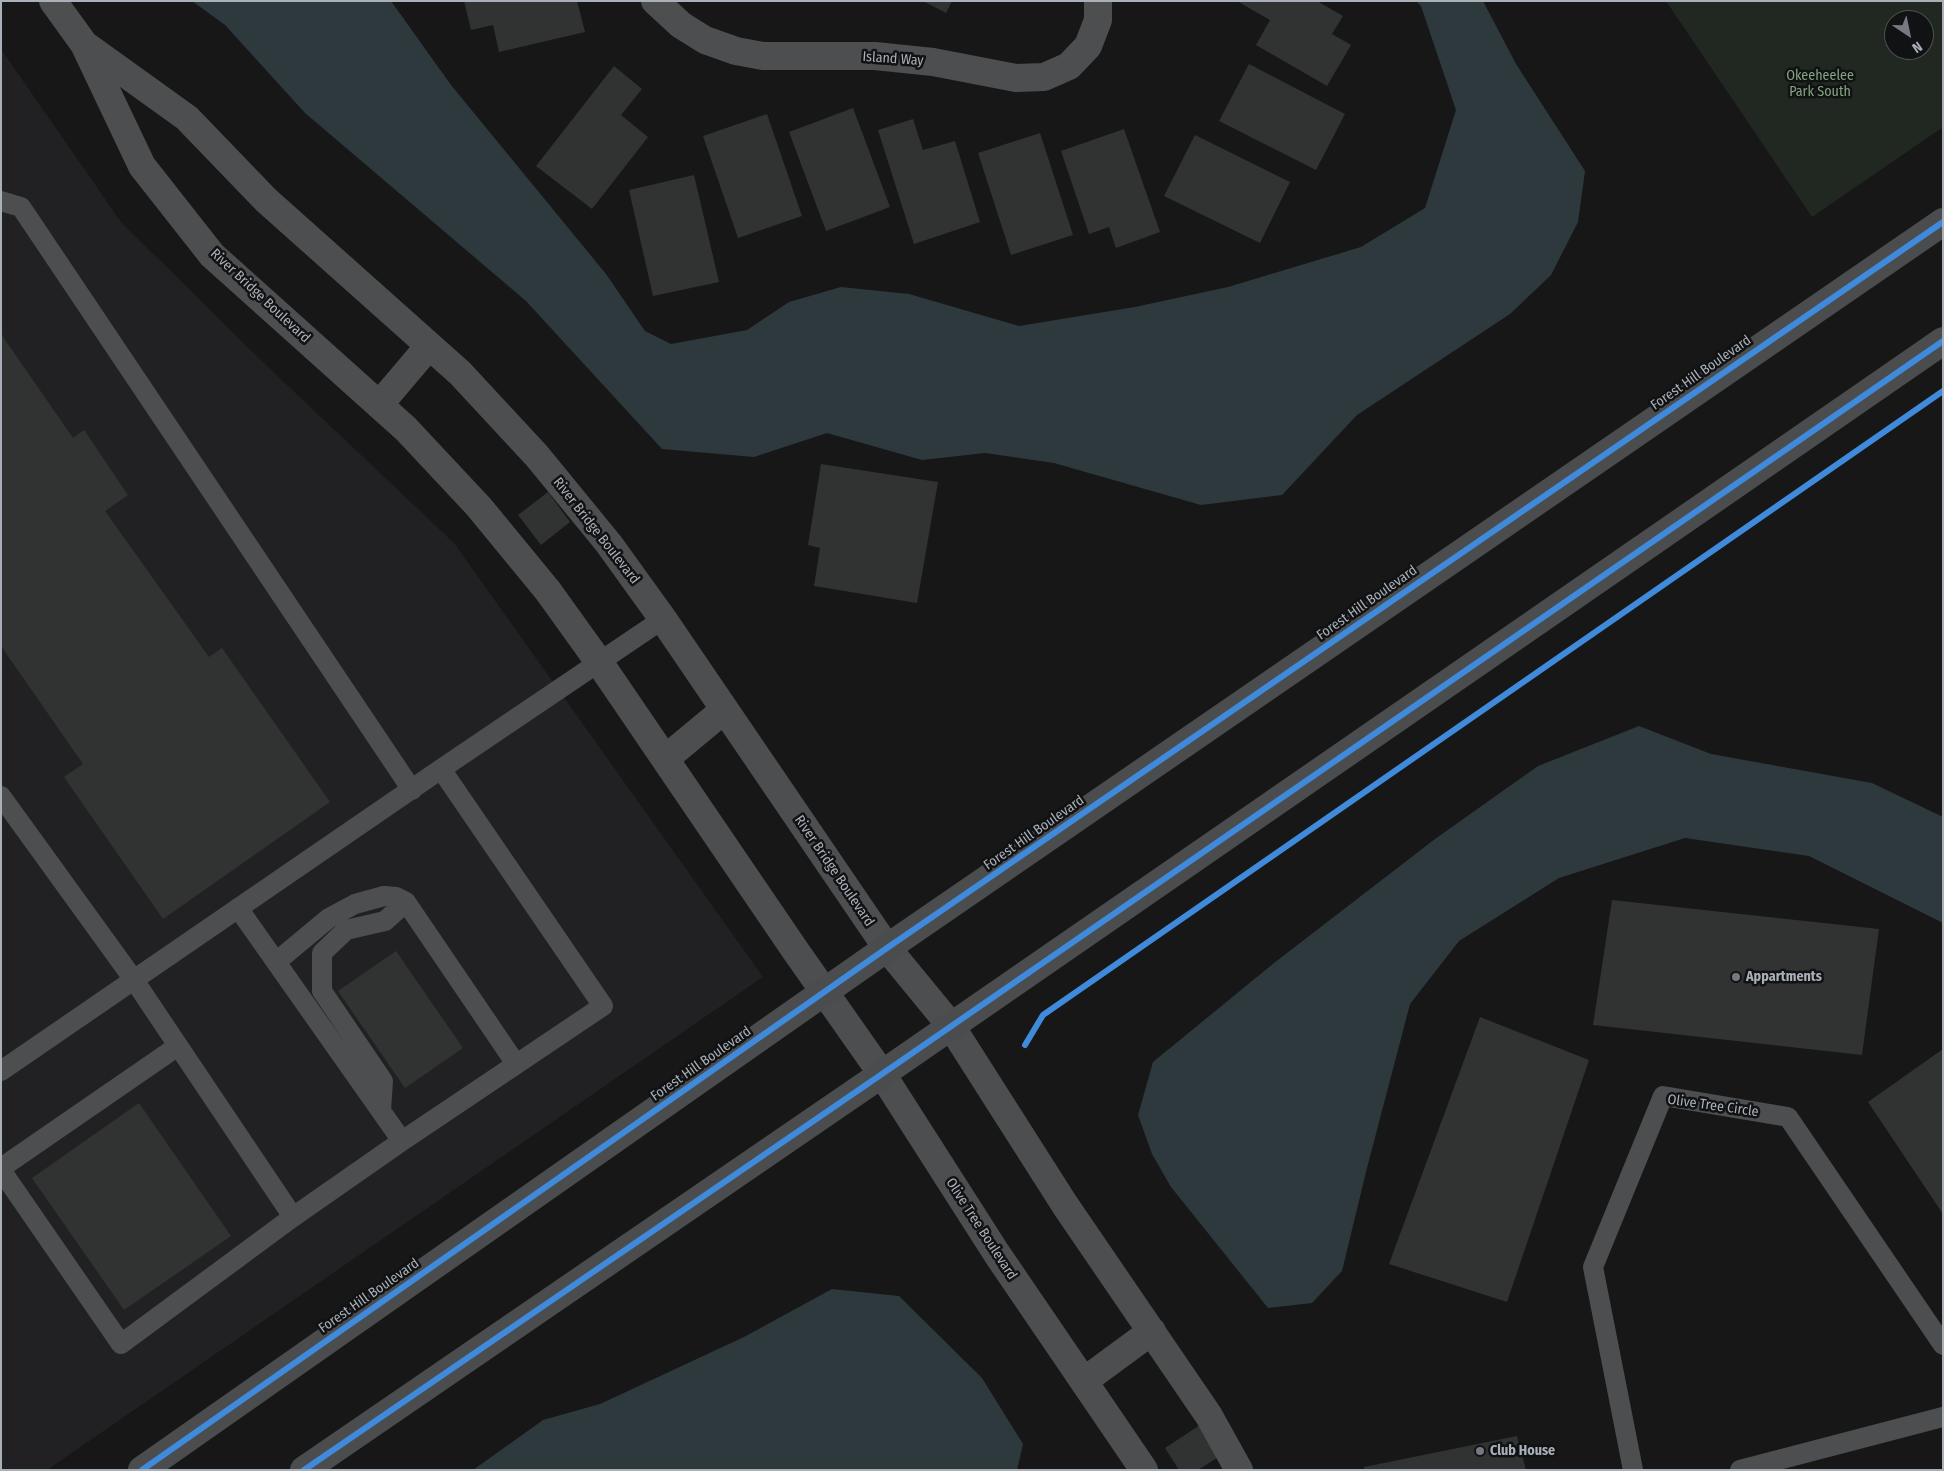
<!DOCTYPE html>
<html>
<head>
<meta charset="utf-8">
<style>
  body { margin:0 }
  #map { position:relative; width:1944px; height:1471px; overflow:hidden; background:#171717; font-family:"Fira Sans Condensed",sans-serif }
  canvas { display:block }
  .frame { position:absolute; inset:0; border:2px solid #a9b0b8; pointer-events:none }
  .north { position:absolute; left:1884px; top:10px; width:50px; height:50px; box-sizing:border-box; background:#111213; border:1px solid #4e5155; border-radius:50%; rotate:146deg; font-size:14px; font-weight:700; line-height:20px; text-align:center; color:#a9b0b8 }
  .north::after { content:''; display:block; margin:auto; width:18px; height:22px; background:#767a80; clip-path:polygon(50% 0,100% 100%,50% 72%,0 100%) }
</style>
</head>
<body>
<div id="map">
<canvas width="1944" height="1471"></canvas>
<div class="frame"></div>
<div class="north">N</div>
</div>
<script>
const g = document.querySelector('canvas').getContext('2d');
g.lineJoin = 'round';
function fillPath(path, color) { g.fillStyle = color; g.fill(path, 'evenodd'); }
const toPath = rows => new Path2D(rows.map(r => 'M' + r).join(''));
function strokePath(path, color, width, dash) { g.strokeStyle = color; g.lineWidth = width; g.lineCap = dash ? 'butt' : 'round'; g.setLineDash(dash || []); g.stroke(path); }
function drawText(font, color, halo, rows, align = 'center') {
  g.font = font + ' "Fira Sans Condensed",sans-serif'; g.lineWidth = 5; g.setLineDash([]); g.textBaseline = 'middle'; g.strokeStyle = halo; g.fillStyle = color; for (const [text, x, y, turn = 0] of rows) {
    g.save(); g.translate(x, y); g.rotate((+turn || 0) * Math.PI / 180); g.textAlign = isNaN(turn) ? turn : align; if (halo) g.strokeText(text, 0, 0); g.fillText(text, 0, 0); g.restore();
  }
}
fillPath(toPath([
  [1,49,121,222,269,368,454,543,763,977,47,1470,1,1470]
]), '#212123');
fillPath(toPath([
  [1666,1,1943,1,1943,127,1812,217],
  [1894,20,1924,20,1924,50,1894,50]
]), '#212821');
fillPath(toPath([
  [192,1,391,1,451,85,606,274,645,331,671,344,747,330,789,302,841,287,909,294,1019,326,1135,307,1228,287,1361,247,1425,208,1456,110,1421,6,1416,1,1483,1,1516,64,1585,171,1578,222,1551,275,1510,314,1357,415,1282,495,1201,505,1054,463,985,453,922,460,827,433,754,457,662,449,526,301,305,113,225,25],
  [1639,726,1711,754,1872,783,1943,817,1943,923,1809,856,1685,838,1559,878,1459,941,1410,1004,1367,1168,1342,1271,1312,1303,1268,1308,1171,1187,1152,1154,1138,1115,1153,1062,1274,963,1435,839,1538,766],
  [832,1289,899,1296,982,1378,1023,1444,1017,1470,473,1470,543,1420,600,1404,744,1337]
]), '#2e393d');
fillPath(toPath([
  [464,1,577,1,585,32,499,52,493,25,471,30],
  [923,1,952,1,946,13],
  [1237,1,1317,1,1343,16,1332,34,1351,45,1327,86,1256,45,1270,20],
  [1249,64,1345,114,1316,170,1219,121],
  [614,66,642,89,621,115,648,137,592,209,536,166],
  [853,108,890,207,826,231,789,132],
  [767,114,802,216,738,238,703,136],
  [913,119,923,150,955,141,980,222,914,244,878,130],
  [1124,129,1160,232,1116,248,1109,227,1089,234,1061,151],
  [1040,133,1073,235,1011,255,978,153],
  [1195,135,1290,182,1260,243,1164,196],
  [694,175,719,282,653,296,629,190],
  [1,334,73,438,84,430,128,495,105,511,209,657,222,648,330,802,163,919,64,777,83,764,1,646],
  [821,464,938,482,917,603,814,586,820,548,808,545],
  [548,492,570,522,541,545,518,515],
  [1612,900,1879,929,1862,1055,1593,1025],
  [396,951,463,1048,405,1088,338,991],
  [1480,1017,1589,1060,1507,1302,1389,1264],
  [1943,1049,1943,1214,1868,1102],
  [139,1103,231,1236,124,1310,32,1178],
  [1200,1425,1220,1456,1198,1470,1179,1470,1165,1448],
  [1517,1436,1526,1470,1364,1470,1364,1467]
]), '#313232');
strokePath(toPath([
  [1,201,21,207,412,790],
  [1,796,134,980,293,1217,121,1344,1,1170],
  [238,908,402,1141],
  [276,962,329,918,355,904,384,896,396,897,406,902,516,1064],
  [1,1071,441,769,663,619],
  [381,1110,383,1081,322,991,322,953,346,930,385,921,406,902],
  [1,1168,178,1046],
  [293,1217,402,1141,603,1006,441,769],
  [1633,1470,1593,1267,1663,1096,1788,1117,1943,1345],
  [1740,1470,1943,1417]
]), '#4c4e50', 20);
strokePath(toPath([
  [53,1,84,44,142,166,212,255,406,429,479,507,548,591,599,662,795,950,882,1074,997,1254,1144,1470],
  [655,1,681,25,705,40,736,51,763,56,875,56,933,62,1016,78,1044,77,1069,66,1088,46,1098,20,1098,1],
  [84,44,187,118,266,200,460,373,537,456,609,544,663,619,887,948,951,1026,1065,1205,1209,1416,1239,1470],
  [379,405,429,346],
  [665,759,724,710],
  [1084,1381,1152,1331]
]), '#4c4e50', 28);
strokePath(toPath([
  [142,1470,887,948,1943,222],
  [304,1470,882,1074,1943,341]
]), '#4b4c4e', 28);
strokePath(toPath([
  [1025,1045,1043,1015,1943,391],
  [142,1470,887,948,1943,222],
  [304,1470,882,1074,1943,341]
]), '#408adc', 6);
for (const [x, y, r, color] of [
  [1736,977,5,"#767a80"],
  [1480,1451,5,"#767a80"]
]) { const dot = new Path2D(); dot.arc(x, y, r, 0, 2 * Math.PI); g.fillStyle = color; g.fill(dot); strokePath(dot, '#111213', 2); }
drawText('14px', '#a9b0b8', '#111213', [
  ["Island Way",893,59,4],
  ["River Bridge Boulevard",260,296,43],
  ["Forest Hill Boulevard",1701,373,-35],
  ["River Bridge Boulevard",596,531,52],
  ["Forest Hill Boulevard",1367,603,-35],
  ["Forest Hill Boulevard",1034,833,-35],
  ["River Bridge Boulevard",834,871,56],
  ["Forest Hill Boulevard",701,1064,-35],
  ["Olive Tree Circle",1713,1106,8],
  ["Olive Tree Boulevard",981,1229,57],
  ["Forest Hill Boulevard",369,1296,-35]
]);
drawText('14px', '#83a280', '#111213', [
  ["Okeeheelee",1820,76],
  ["Park South",1820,92]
]);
drawText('bold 14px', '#a9b0b8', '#111213', [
  ["Appartments",1746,977],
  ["Club House",1490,1451]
], 'left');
</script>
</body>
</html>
